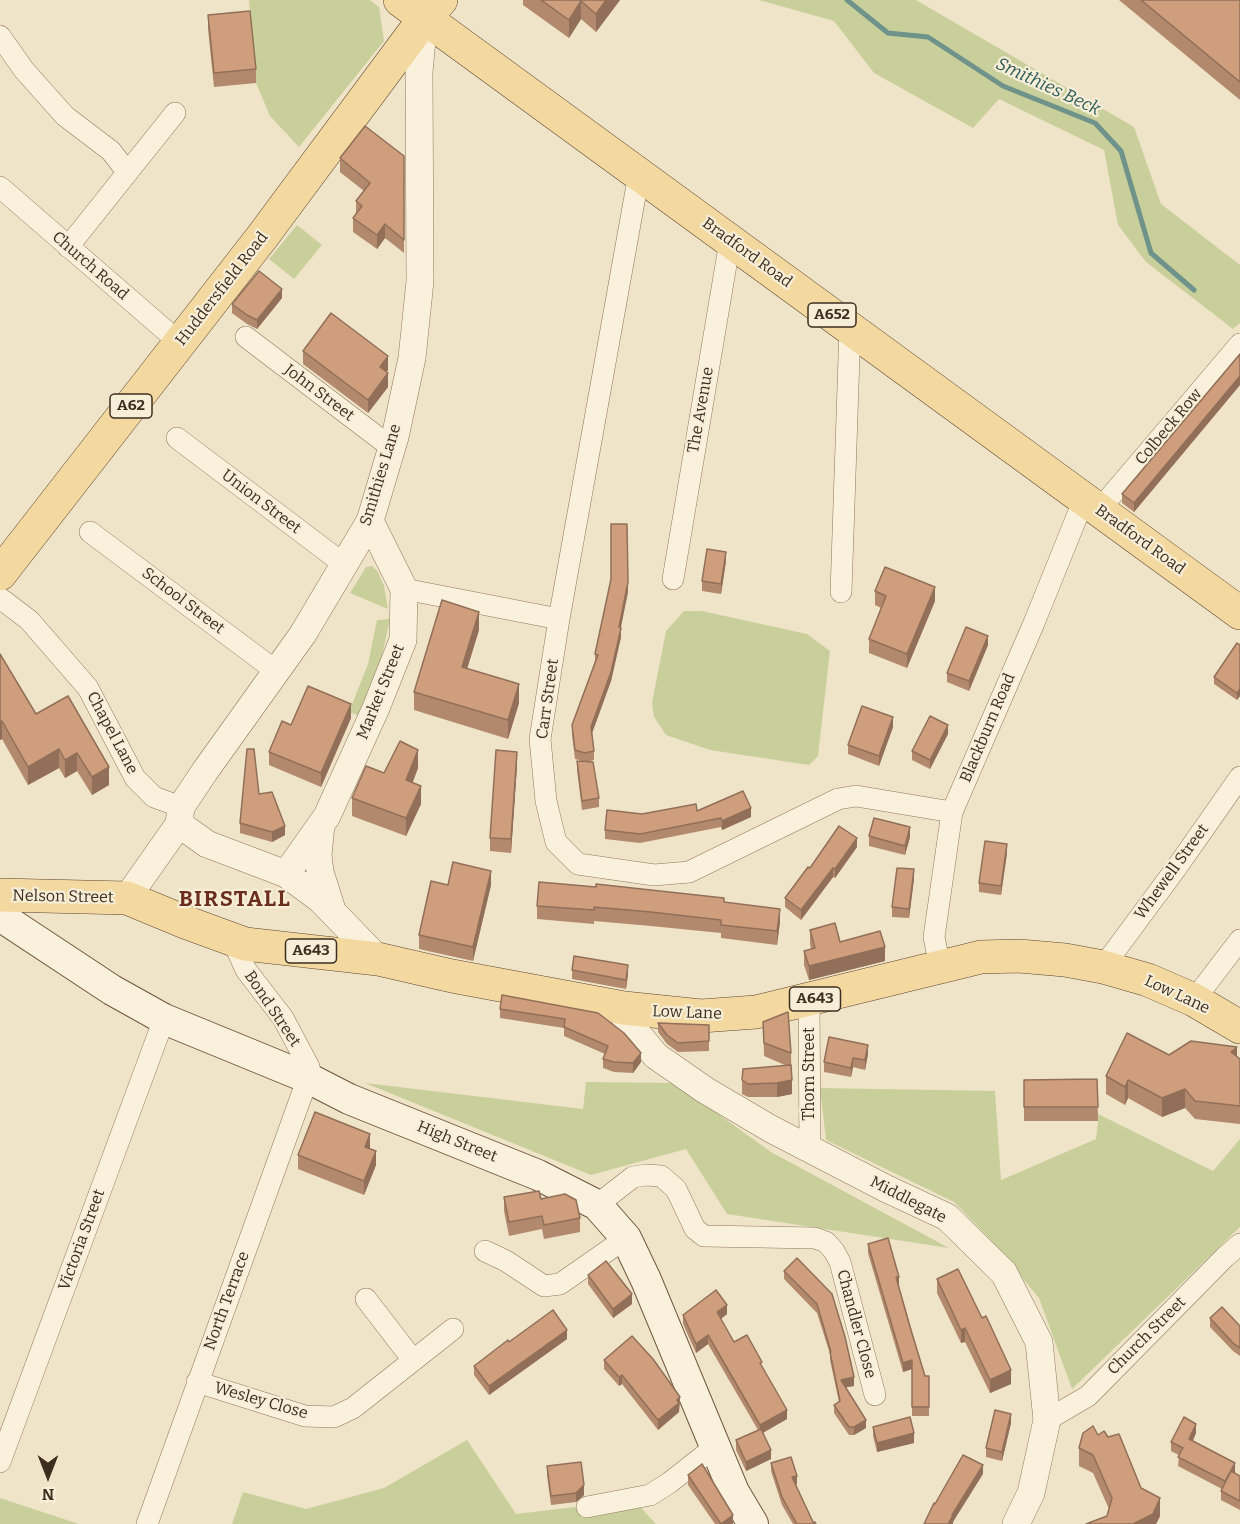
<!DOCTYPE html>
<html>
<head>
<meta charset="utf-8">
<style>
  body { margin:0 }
  #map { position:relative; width:1240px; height:1524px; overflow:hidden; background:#f0e4c8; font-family:Bitter,serif }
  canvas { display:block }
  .north { position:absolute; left:18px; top:1446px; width:60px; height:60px; -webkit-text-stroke:4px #f7eed8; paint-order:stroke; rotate:180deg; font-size:16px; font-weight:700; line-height:24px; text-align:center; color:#3d2e20 }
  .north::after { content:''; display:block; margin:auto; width:21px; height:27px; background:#3d2e20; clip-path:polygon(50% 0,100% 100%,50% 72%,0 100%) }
</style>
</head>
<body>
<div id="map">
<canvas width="1240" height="1524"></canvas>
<div class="north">N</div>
</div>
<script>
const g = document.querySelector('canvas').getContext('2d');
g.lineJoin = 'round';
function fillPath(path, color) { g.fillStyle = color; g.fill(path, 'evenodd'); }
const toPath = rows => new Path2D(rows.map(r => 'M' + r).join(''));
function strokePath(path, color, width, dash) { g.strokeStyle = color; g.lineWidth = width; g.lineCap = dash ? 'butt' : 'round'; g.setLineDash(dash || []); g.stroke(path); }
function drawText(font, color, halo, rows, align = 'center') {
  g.font = font + ' Bitter,serif'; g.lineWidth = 4.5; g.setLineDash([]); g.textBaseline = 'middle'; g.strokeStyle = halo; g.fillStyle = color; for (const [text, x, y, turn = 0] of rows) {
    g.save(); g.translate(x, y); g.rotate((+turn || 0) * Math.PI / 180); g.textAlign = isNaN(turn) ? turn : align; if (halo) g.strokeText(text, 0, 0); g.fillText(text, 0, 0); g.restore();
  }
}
fillPath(toPath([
  [249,0,370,0,379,7,384,41,299,147,270,116,256,83],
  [759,0,916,0,1134,127,1161,204,1240,265,1240,323,1233,329,1146,262,1118,225,1104,150,999,99,973,128,874,73,834,21],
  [297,225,322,245,294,279,269,259],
  [372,566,378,572,384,586,388,609,350,593,366,567],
  [684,611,702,611,807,634,830,651,818,756,809,765,710,750,666,735,654,717,652,703,666,631],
  [390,619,382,656,358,715,349,712,368,664,377,620],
  [586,1082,675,1083,771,1152,949,1248,727,1214,686,1149,591,1175,365,1083,583,1109],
  [820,1088,995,1091,1001,1180,1096,1139,1098,1121,1096,1113,1213,1171,1240,1139,1240,1227,1072,1389,1039,1298,989,1238,954,1202,826,1140],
  [467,1440,516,1514,634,1500,656,1524,232,1524,243,1492,306,1509,384,1488],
  [0,1498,79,1524,0,1524]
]), '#c9cf9b');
strokePath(toPath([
  [847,0,888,33,928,37,1003,86,1095,123,1121,151,1151,253,1194,290]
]), '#6f938a', 5);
const minor = toPath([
  [0,36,24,70,65,116,111,151,127,172],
  [639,174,559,619,540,739,546,801,556,842,578,864,654,875,689,872,838,799,856,796,952,812],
  [0,187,180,343],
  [68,247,175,113],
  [246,337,392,448],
  [177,438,345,565],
  [1099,510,1240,344],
  [90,532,276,671],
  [673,579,730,241],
  [404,589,559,619],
  [841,592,850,328],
  [0,598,29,620,88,688,135,778,154,797,181,807],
  [940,967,934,937,952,812,1034,623,1084,499],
  [1103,967,1177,867,1240,777],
  [809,1000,810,1149],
  [1194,1000,1240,940],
  [597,1205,633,1177,646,1175,661,1176,676,1189,695,1229,704,1236,815,1238,826,1242,834,1251,840,1262,875,1395],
  [485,1251,506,1261,544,1286,560,1284,626,1238],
  [366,1299,413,1360],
  [197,1382,305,1416,334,1417,353,1408,453,1329],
  [1047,1420,1088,1396,1225,1257,1240,1244],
  [0,1462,164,1019],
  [587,1507,650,1495,669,1483,715,1447],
  [147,1524,310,1072,309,1067,283,1018,246,970,232,939]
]);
const tertiary = toPath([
  [179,824,207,844,286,874,321,900,378,959],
  [321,825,318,855,320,872,332,910],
  [286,874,327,816,376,708,403,640,404,589,370,521],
  [127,898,179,824,181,807,205,771,303,634,370,521,395,437,412,358,420,281,419,72,424,19],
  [624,1008,625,1019,656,1056,705,1090,771,1129,887,1189,947,1217,1004,1273,1039,1342,1047,1420,1031,1493,1016,1524]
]);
const secondary = toPath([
  [0,916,112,990,164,1019,308,1078,349,1099,538,1175,597,1205,626,1238,646,1280,734,1492,753,1524]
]);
const primary = toPath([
  [400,0,1240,613],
  [0,574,262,237,424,19,441,0],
  [0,895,127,898,185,922,245,944,378,959,452,976,624,1008,701,1016,756,1012,981,957,1019,956,1065,960,1103,967,1148,980,1194,1000,1240,1027]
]);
strokePath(minor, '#8d765c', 22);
strokePath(tertiary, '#8d765c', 28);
strokePath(secondary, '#6f573f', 32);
strokePath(primary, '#5b4430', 34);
strokePath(minor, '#faf1dc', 21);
strokePath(tertiary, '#faf1dc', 27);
strokePath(secondary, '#faf1dc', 30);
strokePath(primary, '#f3d9a0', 33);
fillPath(toPath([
  [523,0,620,0,596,32,581,19,569,38,523,5],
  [1119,0,1240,0,1240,100],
  [208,15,256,69,256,83,214,87,208,29],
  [404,156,404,253,385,238,377,249,353,232,353,218,356,215,356,201,364,191,340,172,340,158],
  [282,298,257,329,247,324,232,313,232,304],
  [303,351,388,370,386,372,388,387,368,413,303,364],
  [1240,354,1240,385,1134,512,1122,503,1122,494],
  [726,561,721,594,702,591,702,581],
  [875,591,935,601,907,668,869,653,869,639,881,608,875,605],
  [628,592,620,628,621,637,611,681,592,733,594,751,594,760,587,762,599,798,599,807,582,810,577,770,577,761,582,761,575,759,572,735,572,725,595,661,595,654],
  [479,630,467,669,519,703,508,739,414,710,414,692],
  [988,645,969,691,947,682,947,673],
  [1240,645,1240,696,1237,700,1214,684,1214,677],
  [0,654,36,714,109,785,92,795,77,771,65,778,59,768,28,785,2,739,0,740],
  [351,718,321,787,269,765,269,752,291,725],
  [893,727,879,766,848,754,848,745],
  [948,734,930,769,912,760,912,751],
  [517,766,511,853,490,851,490,838],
  [418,768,413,782,421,804,406,836,352,816,352,798,384,773],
  [259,794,285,835,272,842,240,833,240,823],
  [697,811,751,817,722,830,721,827,640,843,605,839,605,830,642,814],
  [869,836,910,837,905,855,869,846],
  [857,847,835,878,833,877,801,920,785,907,785,898,810,868],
  [1007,853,1001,895,979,892,979,883],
  [914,879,909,918,892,917,892,907],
  [448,885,491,885,473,961,419,949,419,935],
  [724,902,780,922,777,945,721,938,721,933,651,926,594,921,594,924,537,919,537,906],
  [810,930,840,942,885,961,809,980,804,965,804,951,811,949,810,944],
  [572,970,628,974,626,989,572,979],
  [500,1009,598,1013,641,1062,633,1073,614,1072,603,1068,603,1059,605,1054,564,1036,564,1028,500,1018],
  [763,1022,791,1053,792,1094,777,1097,748,1097,742,1094,742,1080,787,1066,764,1056],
  [658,1023,709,1025,709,1051,678,1052,667,1044,658,1032],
  [868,1054,865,1070,853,1067,851,1077,824,1072,824,1062],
  [1169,1055,1237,1057,1240,1059,1240,1124,1195,1119,1185,1108,1162,1117,1128,1098,1125,1105,1106,1094,1106,1076],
  [1097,1079,1098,1121,1024,1121,1024,1080],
  [370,1147,370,1149,376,1165,364,1195,298,1169,298,1155],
  [504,1197,541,1199,580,1218,580,1232,544,1239,542,1229,509,1236,504,1211],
  [868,1244,899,1286,925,1376,929,1376,929,1416,912,1416,912,1369,903,1372,868,1253],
  [797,1258,854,1386,846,1387,866,1428,854,1435,849,1435,834,1413,834,1405,839,1402,830,1360,830,1354,817,1313,784,1279,784,1271],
  [588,1275,632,1304,613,1318,588,1284],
  [937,1279,1011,1384,990,1393,965,1342,961,1343,937,1293],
  [727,1314,721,1319,734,1342,762,1368,787,1419,763,1433,771,1459,746,1471,736,1450,736,1440,758,1430,708,1344,696,1353,683,1324,683,1315],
  [1210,1318,1240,1326,1240,1356,1233,1351,1210,1327],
  [567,1339,489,1395,474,1375,474,1366,509,1342],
  [604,1360,680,1397,679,1412,658,1430,622,1384,619,1386,604,1369],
  [1011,1423,1002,1461,986,1457,986,1448],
  [873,1427,914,1443,877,1452,873,1436],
  [1196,1433,1193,1441,1235,1472,1235,1473,1240,1476,1240,1510,1221,1500,1221,1491,1222,1489,1178,1466,1179,1455,1171,1451,1171,1442],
  [1098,1435,1141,1488,1160,1516,1156,1524,1086,1524,1107,1516,1109,1509,1093,1473,1079,1466,1079,1448],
  [771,1463,797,1484,796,1485,813,1522,816,1524,793,1524,782,1505,771,1471],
  [547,1466,584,1495,576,1502,551,1505,547,1475],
  [688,1475,733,1524,715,1524,688,1485]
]), '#b2896c');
fillPath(toPath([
  [606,0,620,0,596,32,596,14],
  [581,1,581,19,569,38,569,20],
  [385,224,385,238,377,249,377,235],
  [282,289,282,298,257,329,257,320],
  [388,356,388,370,380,380,380,367],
  [388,373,388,387,368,413,368,400],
  [1240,376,1240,385,1134,512,1134,503],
  [726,552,726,561,721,594,721,584],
  [628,582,628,592,619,637,619,627],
  [935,587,935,601,907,668,907,654],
  [479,612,479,630,462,685,462,667],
  [621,628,621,637,611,681,591,736,591,727],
  [988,636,988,645,969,691,969,681],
  [519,684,519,703,508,739,508,720],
  [1240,689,1240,696,1237,700,1237,693],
  [351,704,351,718,321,787,321,773],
  [893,717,893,727,879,766,879,756],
  [2,721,2,739,0,740,0,722],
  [948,725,948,734,930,769,930,760],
  [59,749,59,768,28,785,28,767],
  [418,750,418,768,406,798,406,780],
  [517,752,517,766,511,853,511,839],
  [77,753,77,771,65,778,65,760],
  [109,767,109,785,92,795,92,777],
  [421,786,421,804,406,836,406,818],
  [751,808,751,817,722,830,722,821],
  [285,826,285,835,272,842,272,832],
  [910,827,910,837,905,855,905,846],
  [857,838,857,847,835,878,835,869],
  [1007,844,1007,853,1001,895,1001,886],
  [833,868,833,877,801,920,801,910],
  [914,869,914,879,909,918,909,909],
  [491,871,491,885,473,961,473,947],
  [780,909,780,922,777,945,777,931],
  [885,947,885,961,809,980,809,966],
  [628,965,628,974,626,989,626,980],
  [868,1045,868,1054,865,1070,865,1060],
  [1237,1047,1237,1065,1231,1052],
  [641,1053,641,1062,633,1073,633,1063],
  [853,1058,853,1067,851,1077,851,1068],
  [792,1080,792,1094,777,1097,777,1083],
  [1128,1080,1128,1098,1125,1105,1125,1087],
  [1185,1089,1185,1108,1162,1117,1162,1098],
  [370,1134,370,1147,365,1161,365,1147],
  [376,1151,376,1165,364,1195,364,1181],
  [896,1277,899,1277,899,1286,896,1287],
  [632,1294,632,1304,613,1318,613,1309],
  [727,1305,727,1314,717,1322,717,1312],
  [965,1328,965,1342,961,1343,961,1330],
  [567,1330,567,1339,489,1395,489,1386],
  [708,1335,708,1344,696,1353,696,1344],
  [912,1360,912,1369,903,1372,903,1363],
  [1011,1370,1011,1384,990,1393,990,1380],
  [622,1375,622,1384,619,1386,619,1377],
  [854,1377,854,1386,841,1388,841,1380],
  [680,1397,679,1412,658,1430,658,1420],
  [787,1410,787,1419,760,1434,760,1425],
  [1011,1414,1011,1423,1002,1461,1002,1452],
  [866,1420,866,1428,854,1435,854,1427],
  [1196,1424,1196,1433,1189,1448,1189,1439],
  [914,1433,914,1443,877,1452,877,1443],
  [771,1450,771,1459,746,1471,746,1462],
  [1235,1463,1235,1472,1225,1491,1225,1481],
  [983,1465,983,1474,953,1522,953,1524,948,1524,952,1515],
  [797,1476,797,1484,792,1486,792,1477],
  [584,1485,584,1495,576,1502,576,1493],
  [1160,1498,1160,1516,1156,1524,1133,1524],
  [733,1515,733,1524,721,1524]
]), '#916f58');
const building = toPath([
  [541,0,606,0,596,14,581,1,569,20,541,0],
  [1141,0,1240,0,1240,82,1141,0],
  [250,11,256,69,214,73,208,15,250,11],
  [365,126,404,156,404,240,385,224,377,235,353,218,362,206,356,201,370,183,340,158,365,126],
  [259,271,282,289,257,320,247,315,232,304,259,271],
  [331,313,388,356,380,367,388,373,368,400,303,351,331,313],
  [1240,354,1240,376,1134,503,1122,494,1240,354],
  [611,524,627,524,628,582,619,627,621,628,611,672,591,727,594,751,585,753,575,750,572,725,598,655,595,654,611,579,611,524],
  [707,549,726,552,721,584,702,581,707,549],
  [885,567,935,587,907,654,869,639,886,596,875,591,885,567],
  [442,600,479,612,462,667,519,684,508,720,414,692,442,600],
  [966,627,988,636,969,681,947,673,966,627],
  [1237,643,1240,645,1240,689,1237,693,1214,677,1237,643],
  [0,654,36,714,68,696,109,767,92,777,77,753,65,760,59,749,28,767,2,721,0,722,0,654],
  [308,686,351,704,321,773,269,752,282,721,291,725,308,686],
  [862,706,893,717,879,756,848,745,862,706],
  [930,716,948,725,930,760,912,751,930,716],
  [400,741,418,750,406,780,421,786,406,818,352,798,366,766,384,773,400,741],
  [247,749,254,749,259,794,272,792,285,826,272,832,240,823,247,749],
  [496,750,517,752,511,839,490,838,496,750],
  [577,761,593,762,599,798,582,801,577,761],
  [743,791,751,808,722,821,721,818,640,834,605,830,607,810,642,814,696,804,697,811,743,791],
  [874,818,910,827,905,846,869,836,874,818],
  [839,826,857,838,835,869,833,868,801,910,785,898,808,867,810,868,839,826],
  [985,841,1007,844,1001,886,979,883,985,841],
  [453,862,491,871,473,947,419,935,431,881,448,885,453,862],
  [897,868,914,869,909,909,892,907,897,868],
  [539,882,596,887,596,884,724,898,724,902,780,909,777,931,721,925,721,920,651,912,594,907,594,910,537,906,539,882],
  [835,923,840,942,880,931,885,947,809,966,804,951,815,948,810,930,835,923],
  [574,956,628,965,626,980,572,970,574,956],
  [502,995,598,1013,624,1033,641,1053,633,1063,614,1062,603,1059,608,1046,564,1027,565,1019,500,1009,502,995],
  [788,1012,791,1053,764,1043,763,1022,788,1012],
  [658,1023,709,1025,709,1041,678,1043,667,1035,658,1023],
  [1127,1033,1169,1055,1191,1041,1237,1047,1231,1052,1240,1059,1240,1106,1195,1101,1185,1089,1162,1098,1128,1080,1125,1087,1106,1076,1127,1033],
  [829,1037,868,1045,865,1060,853,1058,851,1068,824,1062,829,1037],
  [791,1065,792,1080,777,1083,748,1084,742,1080,743,1069,791,1065],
  [1097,1079,1098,1107,1024,1107,1024,1080,1097,1079],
  [315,1112,370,1134,365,1147,376,1151,364,1181,298,1155,315,1112],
  [539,1191,541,1199,565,1194,576,1200,580,1218,544,1225,542,1216,509,1222,504,1197,539,1191],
  [888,1238,899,1277,896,1277,910,1327,925,1376,929,1376,929,1407,912,1407,912,1360,903,1363,868,1244,888,1238],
  [797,1258,832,1294,845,1337,854,1377,841,1380,866,1420,854,1427,849,1427,834,1405,840,1401,830,1352,831,1352,817,1304,784,1271,797,1258],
  [606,1261,632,1294,613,1309,588,1275,606,1261],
  [958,1269,982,1318,986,1316,1011,1370,990,1380,965,1328,961,1330,937,1279,958,1269],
  [716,1290,727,1305,717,1312,734,1342,747,1335,762,1362,760,1363,787,1410,760,1425,708,1335,696,1344,683,1315,716,1290],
  [1222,1307,1240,1326,1240,1348,1233,1343,1210,1318,1222,1307],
  [553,1310,567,1330,489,1386,474,1366,508,1340,509,1342,553,1310],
  [632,1336,653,1359,680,1397,677,1400,679,1403,658,1420,622,1375,619,1377,604,1360,632,1336],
  [995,1410,1011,1414,1002,1452,986,1448,995,1410],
  [910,1417,914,1433,877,1443,873,1427,910,1417],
  [1184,1417,1196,1424,1189,1439,1235,1463,1225,1481,1178,1457,1183,1448,1171,1442,1184,1417],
  [1093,1426,1098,1435,1104,1431,1108,1437,1119,1434,1141,1488,1160,1498,1153,1514,1133,1524,1086,1524,1107,1516,1112,1498,1093,1455,1079,1448,1083,1433,1093,1426],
  [761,1429,771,1450,746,1462,736,1440,761,1429],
  [963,1455,983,1465,952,1515,953,1515,948,1524,924,1524,934,1503,935,1504,963,1455],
  [791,1457,797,1476,792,1477,813,1522,815,1522,816,1524,797,1524,782,1497,771,1463,791,1457],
  [581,1462,584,1485,576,1493,551,1496,547,1466,581,1462],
  [702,1464,733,1515,721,1524,688,1475,702,1464],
  [1231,1471,1240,1476,1240,1501,1221,1491,1231,1471]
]);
fillPath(building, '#cf9f7d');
strokePath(building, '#916f58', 1.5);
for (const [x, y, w] of [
  [832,315,48],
  [131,406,42],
  [311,951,51],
  [815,999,51]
]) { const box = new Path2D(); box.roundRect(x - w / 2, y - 12, w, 24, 4.5); g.fillStyle = '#f7eed8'; g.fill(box); strokePath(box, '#3d2e20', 1.5); }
drawText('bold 15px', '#3d2e20', null, [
  ["A652",832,315],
  ["A62",131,406],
  ["A643",311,951],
  ["A643",815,999]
]);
drawText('16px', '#3d2e20', '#f7eed8', [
  ["Bradford Road",747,253,36],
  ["Church Road",90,266,41],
  ["Huddersfield Road",222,289,-52],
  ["John Street",319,393,37],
  ["The Avenue",701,410,-80],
  ["Colbeck Row",1169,427,-50],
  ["Smithies Lane",381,475,-73],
  ["Union Street",261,502,37],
  ["Bradford Road",1140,540,36],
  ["School Street",183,601,37],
  ["Market Street",381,692,-68],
  ["Carr Street",548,699,-82],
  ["Blackburn Road",988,728,-67],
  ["Chapel Lane",112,733,62],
  ["Whewell Street",1172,872,-54],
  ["Nelson Street",63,897,1],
  ["Low Lane",1177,995,25],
  ["Bond Street",272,1009,56],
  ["Low Lane",687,1013,2],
  ["Thorn Street",810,1074,-90],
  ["High Street",457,1142,22],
  ["Middlegate",908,1200,27],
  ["Victoria Street",82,1240,-70],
  ["North Terrace",227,1301,-70],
  ["Chandler Close",856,1324,75],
  ["Church Street",1147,1336,-45],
  ["Wesley Close",261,1401,16]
]);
drawText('italic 18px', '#2f5d5a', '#f7eed8', [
  ["Smithies Beck",1048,87,25]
]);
g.letterSpacing = '1.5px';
drawText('bold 22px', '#6b2e1e', '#f7eed8', [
  ["BIRSTALL",235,900]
]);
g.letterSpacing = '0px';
</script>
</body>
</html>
